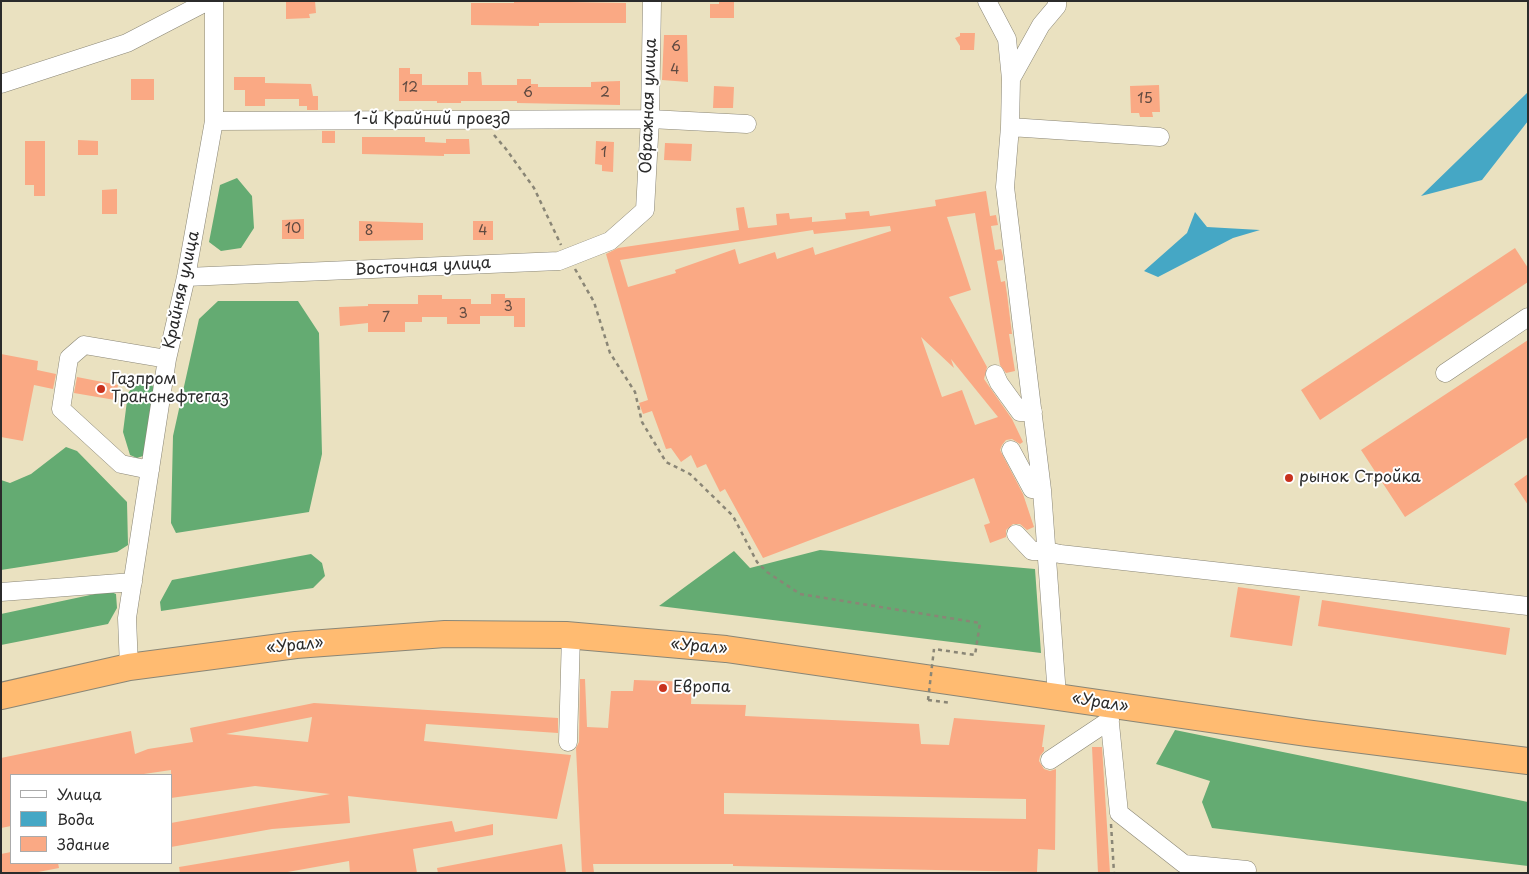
<!DOCTYPE html>
<html>
<head>
<meta charset="utf-8">
<style>
  body { margin:0 }
  #map { position:relative; width:1529px; height:874px; overflow:hidden; background:#eae1c0; font-family:"Playpen Sans",sans-serif }
  canvas { display:block }
  .frame { position:absolute; inset:0; border:2px solid #2b2b2b; pointer-events:none }
  .legend { position:absolute; left:10px; top:774px; width:162px; height:90px; box-sizing:border-box; background:#fff; border:1px solid #aaa; margin:0; padding:6px 9px; list-style:none; font-size:15px; color:#2b2b2b }
  .legend li { display:flex; align-items:center; gap:10px; height:25px }
  .legend b { width:25px; border:1px solid #aaa }
</style>
</head>
<body>
<div id="map">
<canvas width="1529" height="874"></canvas>
<div class="frame"></div>
<ul class="legend">
<li><b style="height:6px;background:#fff"></b>Улица</li>
<li><b style="height:14px;background:#45a7c5"></b>Вода</li>
<li><b style="height:14px;background:#faa984"></b>Здание</li>
</ul>
</div>
<script>
const g = document.querySelector('canvas').getContext('2d');
g.lineJoin = 'round';
function fillPath(path, color) { g.fillStyle = color; g.fill(path, 'evenodd'); }
const toPath = rows => new Path2D(rows.map(r => 'M' + r).join(''));
function strokePath(path, color, width, dash) { g.strokeStyle = color; g.lineWidth = width; g.lineCap = dash ? 'butt' : 'round'; g.setLineDash(dash || []); g.stroke(path); }
function drawText(font, color, halo, rows, align = 'center') {
  g.font = font + ' "Playpen Sans",sans-serif'; g.lineWidth = 4; g.setLineDash([]); g.textBaseline = 'middle'; g.strokeStyle = halo; g.fillStyle = color; for (const [text, x, y, turn = 0] of rows) {
    g.save(); g.translate(x, y); g.rotate((+turn || 0) * Math.PI / 180); g.textAlign = isNaN(turn) ? turn : align; if (halo) g.strokeText(text, 0, 0); g.fillText(text, 0, 0); g.restore();
  }
}
fillPath(toPath([
  [237,178,252,196,254,228,241,248,221,251,209,242,220,185],
  [218,301,298,301,319,333,322,454,309,512,176,533,171,523,173,436,199,319],
  [139,380,149,380,155,390,143,456,137,458,130,455,123,432,128,393],
  [66,447,77,451,127,502,128,545,117,552,1,570,1,480,10,483,31,474],
  [820,550,1035,569,1041,653,659,606,734,551,750,568],
  [311,554,322,563,325,576,313,588,161,611,160,602,172,580],
  [109,591,116,594,117,608,108,624,1,645,1,614],
  [1175,730,1528,802,1528,866,1212,828,1202,802,1210,781,1156,764]
]), '#64ab72');
fillPath(toPath([
  [1528,92,1528,121,1482,180,1421,196],
  [1195,212,1207,227,1260,230,1233,238,1158,277,1144,271,1187,233]
]), '#45a7c5');
fillPath(toPath([
  [286,1,315,1,316,13,309,14,310,18,286,19],
  [514,1,626,3,626,23,539,23,539,26,471,25,471,3,514,3],
  [719,1,734,1,734,18,710,18,710,4,719,4],
  [960,33,975,33,974,50,960,50,960,46,955,38,960,36],
  [664,35,687,35,688,82,662,80],
  [399,68,410,68,410,74,422,74,422,85,468,85,468,72,481,72,482,85,517,85,517,79,531,79,531,84,538,84,538,87,591,87,591,82,620,81,620,105,517,103,517,101,461,101,461,103,437,103,437,101,399,101],
  [234,77,265,77,265,83,311,84,313,96,318,96,318,110,307,110,307,106,299,106,299,99,265,99,265,106,245,106,245,90,234,90],
  [131,79,154,79,154,100,131,100],
  [1159,85,1160,112,1152,112,1153,117,1140,117,1139,113,1131,113,1130,86],
  [714,86,734,87,733,108,713,108],
  [322,131,335,131,335,143,322,143],
  [362,137,425,137,425,142,446,143,446,139,469,139,470,154,444,154,444,156,362,154],
  [78,140,98,141,98,155,78,155],
  [25,141,45,141,45,196,34,196,34,185,25,185],
  [596,141,614,142,613,172,602,171,602,165,595,164],
  [665,143,692,144,691,161,664,160],
  [117,189,117,214,102,214,102,190],
  [986,191,990,216,996,215,998,225,991,226,995,250,1001,249,1003,256,1003,260,997,261,1001,282,1005,281,1007,294,1012,334,1009,334,1015,371,1006,373,1000,365,975,213,947,217,971,290,949,297,987,367,984,379,1012,419,1023,442,1020,444,1012,439,1006,440,1002,445,1000,450,1023,494,1034,527,1027,530,1020,524,1013,524,1006,530,1006,537,990,543,984,525,990,523,974,478,763,558,725,489,720,492,706,464,697,468,691,455,681,462,671,448,666,449,652,411,643,414,639,403,648,400,606,254,618,248,739,230,736,208,744,207,748,228,777,225,776,214,789,213,790,219,812,217,812,222,846,219,845,213,869,211,870,216,936,206,935,200],
  [890,226,891,231,815,255,813,247,777,259,775,252,739,264,735,249,675,270,676,273,628,287,620,260,813,230,814,234],
  [921,337,954,368,951,359,998,417,975,425,962,390,942,397],
  [304,219,304,239,282,239,282,220],
  [359,221,423,223,423,240,359,241],
  [473,221,493,221,493,240,473,240],
  [1515,248,1528,268,1528,282,1320,420,1301,390],
  [491,294,505,294,505,298,525,298,525,327,514,327,514,316,480,316,480,324,447,324,447,317,422,317,422,322,405,322,405,332,368,332,368,323,340,326,339,307,368,306,368,304,418,304,418,295,442,295,442,299,471,299,471,304,491,304],
  [1528,340,1528,437,1405,517,1361,450],
  [1,354,38,361,37,370,56,374,53,389,34,385,23,441,1,437],
  [77,377,118,385,115,400,74,393],
  [1528,474,1528,505,1514,484],
  [1238,587,1300,596,1292,646,1230,637],
  [1322,600,1510,628,1506,655,1318,626],
  [580,679,585,679,587,727,608,728,611,691,633,691,634,680,692,682,691,704,746,705,745,716,919,724,921,744,949,745,954,718,1045,725,1042,747,1044,747,1044,751,1040,756,1039,761,1044,769,1050,771,1056,769,1055,850,1038,849,1037,872,733,866,733,864,593,864,594,873,582,873,576,748,579,742],
  [724,793,1026,799,1026,819,724,814],
  [314,703,558,718,558,733,426,724,424,741,571,755,557,819,348,796,350,823,272,829,171,847,171,823,330,794,255,786,171,798,171,770,137,775,11,775,11,826,1,828,1,758,131,731,135,754,148,749,193,742,190,728],
  [312,717,308,742,226,734],
  [1092,747,1102,747,1110,873,1098,873],
  [452,821,455,832,493,824,493,835,413,849,417,873,350,873,349,861,282,873,180,873,179,867],
  [562,844,566,873,438,873,437,868],
  [11,852,11,863,58,863,59,868,33,873,1,873,1,854]
]), '#faa984');
const minor = toPath([
  [987,1,1007,39,1011,79,1010,127,1005,187,1042,490,1057,696],
  [1011,79,1041,25,1057,6,1057,1],
  [1,84,127,43,208,1],
  [214,121,650,119,747,124],
  [1010,127,1160,137],
  [186,277,559,261,610,241,645,210,650,119,652,1],
  [1445,373,1528,317],
  [995,374,999,383,1020,412,1033,412],
  [1011,450,1032,489,1042,490],
  [150,470,121,464,61,409,69,358,84,345,167,359],
  [1016,534,1032,551,1047,551,1060,554,1528,606],
  [1,592,133,582],
  [129,667,127,618,167,359,186,277,214,121,214,1],
  [1108,704,1119,813,1184,864,1247,870],
  [568,742,571,635],
  [1050,760,1110,720]
]);
const highway = toPath([
  [1,696,129,667,296,645,445,634,566,635,726,649,1306,733,1528,761]
]);
strokePath(minor, '#8a8676', 19);
strokePath(highway, '#8a8676', 28);
strokePath(toPath([
  [494,135,506,149,534,188,561,245],
  [575,269,594,302,610,353,635,392,642,422,666,462,690,474,733,516,757,562,767,572,800,594,980,623,975,655,934,649],
  [928,700,951,703],
  [1111,824,1114,873]
]), '#8a8676', 2.5, [4, 4]);
strokePath(minor, '#fff', 18);
strokePath(highway, '#ffbb71', 26);
strokePath(toPath([
  [928,700,934,649]
]), '#8a8676', 2.5, [4, 4]);
for (const [x, y, r, color] of [
  [101,389,5,"#c8321e"],
  [1289,478,5,"#c8321e"],
  [663,688,5,"#c8321e"]
]) { const dot = new Path2D(); dot.arc(x, y, r, 0, 2 * Math.PI); g.fillStyle = color; g.fill(dot); strokePath(dot, '#fff', 2); }
drawText('14px', '#5f4a41', null, [
  ["6",676,47],
  ["4",675,70],
  ["12",410,88],
  ["6",528,93],
  ["2",605,93],
  ["15",1145,99],
  ["1",604,153],
  ["10",293,229],
  ["8",369,231],
  ["4",483,231],
  ["3",508,307],
  ["3",463,314],
  ["7",386,318]
]);
drawText('16px', '#2b2b2b', '#fff', [
  ["Овражная улица",649,106,-88],
  ["1-й Крайний проезд",432,120],
  ["Восточная улица",423,267,-3],
  ["Крайняя улица",182,290,-78],
  ["«Урал»",295,646,-6],
  ["«Урал»",699,647,5],
  ["«Урал»",1100,703,9]
]);
drawText('16px', '#2b2b2b', '#fff', [
  ["Газпром",111,380],
  ["Транснефтегаз",111,398],
  ["рынок Стройка",1299,478],
  ["Европа",673,688]
], 'left');
</script>
</body>
</html>
